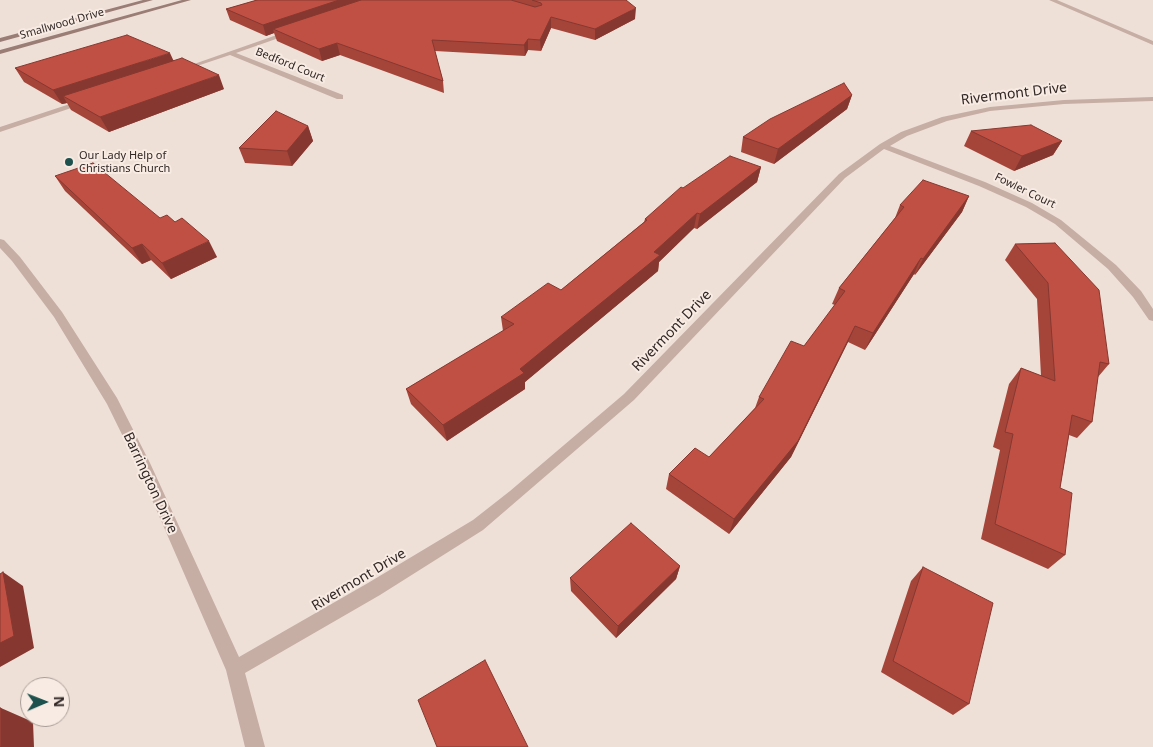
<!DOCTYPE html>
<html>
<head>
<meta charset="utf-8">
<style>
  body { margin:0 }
  #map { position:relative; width:1153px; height:747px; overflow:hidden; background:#efe0d7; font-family:"Noto Sans",sans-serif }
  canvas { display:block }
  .north { position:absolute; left:20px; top:677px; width:50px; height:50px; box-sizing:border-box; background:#f7ebe3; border:1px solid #a89d97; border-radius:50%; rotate:89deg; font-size:14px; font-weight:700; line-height:20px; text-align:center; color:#322725 }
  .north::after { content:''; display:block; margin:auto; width:18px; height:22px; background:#1d514d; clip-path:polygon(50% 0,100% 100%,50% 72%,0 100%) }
</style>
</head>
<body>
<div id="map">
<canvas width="1153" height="747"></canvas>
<div class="north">N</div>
</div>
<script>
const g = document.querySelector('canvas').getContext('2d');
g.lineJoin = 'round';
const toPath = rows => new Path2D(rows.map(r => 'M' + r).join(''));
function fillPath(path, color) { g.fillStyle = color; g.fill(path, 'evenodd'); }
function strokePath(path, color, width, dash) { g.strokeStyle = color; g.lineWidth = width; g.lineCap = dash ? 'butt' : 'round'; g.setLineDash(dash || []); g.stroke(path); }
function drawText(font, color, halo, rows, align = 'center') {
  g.font = font + ' "Noto Sans",sans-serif'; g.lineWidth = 4; g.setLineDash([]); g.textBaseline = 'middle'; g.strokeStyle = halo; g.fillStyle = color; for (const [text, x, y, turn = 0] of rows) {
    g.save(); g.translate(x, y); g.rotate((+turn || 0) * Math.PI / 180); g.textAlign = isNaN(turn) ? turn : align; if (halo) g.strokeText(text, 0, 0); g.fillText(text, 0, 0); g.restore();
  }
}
fillPath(toPath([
  [1049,0,1057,0,1153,41,1153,45,1049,0],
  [291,30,293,31,293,33,236,53,343,95,343,99,337,99,230,55,182,71,177,70,291,30],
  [1153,97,1153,101,1064,104,990,111,947,121,907,136,890,146,985,182,1032,203,1061,220,1116,265,1141,291,1153,309,1153,321,1149,320,1133,297,1108,269,1055,224,1026,207,979,186,884,149,845,178,634,400,483,530,380,595,245,673,265,747,245,747,226,670,136,463,107,404,54,317,12,261,0,248,0,239,4,240,20,257,62,312,117,398,150,463,239,657,368,583,473,520,510,491,624,394,839,174,880,144,901,132,942,117,990,107,1064,100,1153,97],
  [82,100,89,102,0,132,0,127,82,100]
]), '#c6aea4');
fillPath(toPath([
  [143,0,153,0,0,42,0,38,143,0],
  [182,0,191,0,0,54,0,50,182,0]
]), '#9a7d75');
fillPath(toPath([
  [257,0,626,0,635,19,595,40,551,28,541,51,528,50,525,56,435,51,443,81,444,93,340,55,322,61,277,41,274,33,266,36,230,20,226,9],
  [174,60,224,89,109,132,71,110,67,103,62,104,24,82,15,68],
  [852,95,847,109,774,164,741,152,743,137],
  [308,126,313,141,292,166,245,163,239,148],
  [971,131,1062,141,1053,155,1014,171,964,146],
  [761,167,757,182,697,229,694,228,659,262,658,271,525,382,525,389,447,441,411,404,406,389,503,331,501,317,561,290,644,222,645,219,683,188],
  [55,176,160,218,217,257,171,279,151,260,142,264,65,191],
  [969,196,962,212,915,275,914,274,865,350,848,342,791,457,729,534,666,489,669,474,709,457,755,408,759,397,804,346,835,305,832,304,839,288,895,218,900,205],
  [1055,243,1109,364,1098,377,1092,422,1077,438,1069,435,1060,488,1065,555,1048,569,981,539,1000,450,993,447,1009,384,1021,368,1041,376,1037,299,1005,260,1015,244],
  [680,566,676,579,616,638,571,591,570,578],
  [923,567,969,704,953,715,881,672,911,581]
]), '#a5453a');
fillPath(toPath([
  [339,0,373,0,273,29,274,33,266,36,263,25],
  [636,8,635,19,595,40,595,29],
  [551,17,551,28,541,51,540,40],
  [528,39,528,50,525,56,524,45],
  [337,43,340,55,322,61,319,49],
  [170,53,176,66,63,96,67,103,62,104,53,90],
  [219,75,224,89,109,132,100,117],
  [852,95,847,109,774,164,778,149],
  [308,126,313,141,292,166,287,151],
  [1062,141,1053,155,1014,171,1022,156],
  [761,167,757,182,697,229,700,214],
  [969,196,962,212,915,275,923,259],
  [697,213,694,228,659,262,658,271,525,382,525,389,447,441,443,425,520,369,654,252],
  [209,241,217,257,171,279,162,263],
  [142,244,151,260,142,264,132,248],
  [921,258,914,274,865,350,873,333],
  [855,326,848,342,791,457,729,534,734,519],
  [680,566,676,579,616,638,618,626],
  [3,572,23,586,34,648,0,667,0,643],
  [1,708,33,722,34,747,1,747]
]), '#863830');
const building = toPath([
  [257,0,339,0,263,25,226,9,257,0],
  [361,0,511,0,535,7,542,5,541,3,532,0,626,0,636,8,595,29,551,17,540,40,528,39,524,45,432,40,443,81,337,43,319,49,273,29,361,0],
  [127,35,170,53,53,90,15,68,127,35],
  [182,58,219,75,100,117,63,96,182,58],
  [844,83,852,95,778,149,743,137,770,119,844,83],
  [276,111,308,126,287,151,239,148,276,111],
  [1031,125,1062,141,1022,156,971,131,1031,125],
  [730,156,761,167,700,214,697,213,654,252,660,255,520,369,524,373,443,425,406,389,514,324,501,317,548,283,561,290,647,220,645,219,681,187,683,188,730,156],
  [93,163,160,218,167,215,175,222,182,218,209,241,162,263,142,244,132,248,55,176,93,163],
  [923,180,969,196,923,259,921,258,873,333,855,326,798,441,734,519,669,474,695,448,709,457,764,399,759,397,791,341,804,346,845,291,839,288,904,207,900,205,923,180],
  [1055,243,1099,290,1109,364,1100,362,1092,422,1072,415,1060,488,1072,493,1065,555,995,524,1013,434,1005,432,1021,368,1055,381,1048,283,1015,244,1055,243],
  [631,523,680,566,618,626,570,578,631,523],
  [923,567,993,603,969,704,893,661,923,567],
  [3,572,14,636,0,643,0,574,3,572],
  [485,660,528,747,437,747,418,700,485,660],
  [0,708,1,708,1,747,0,747,0,708]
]);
fillPath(building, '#c05044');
strokePath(building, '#863830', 1);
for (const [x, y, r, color] of [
  [69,162,5,"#1d514d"]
]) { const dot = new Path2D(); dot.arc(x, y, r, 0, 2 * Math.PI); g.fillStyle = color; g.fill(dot); strokePath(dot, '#f7ebe3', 2); }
drawText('11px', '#322725', '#f7ebe3', [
  ["Smallwood Drive",62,24,-16],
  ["Bedford Court",290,65,22],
  ["Fowler Court",1025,191,26]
]);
drawText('11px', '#322725', '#f7ebe3', [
  ["Our Lady Help of",79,156],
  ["Christians Church",79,169]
], 'left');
drawText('14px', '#322725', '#f7ebe3', [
  ["Rivermont Drive",1014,94,-7],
  ["Rivermont Drive",672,331,-46],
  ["Barrington Drive",150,483,65],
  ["Rivermont Drive",359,580,-31]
]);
</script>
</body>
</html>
